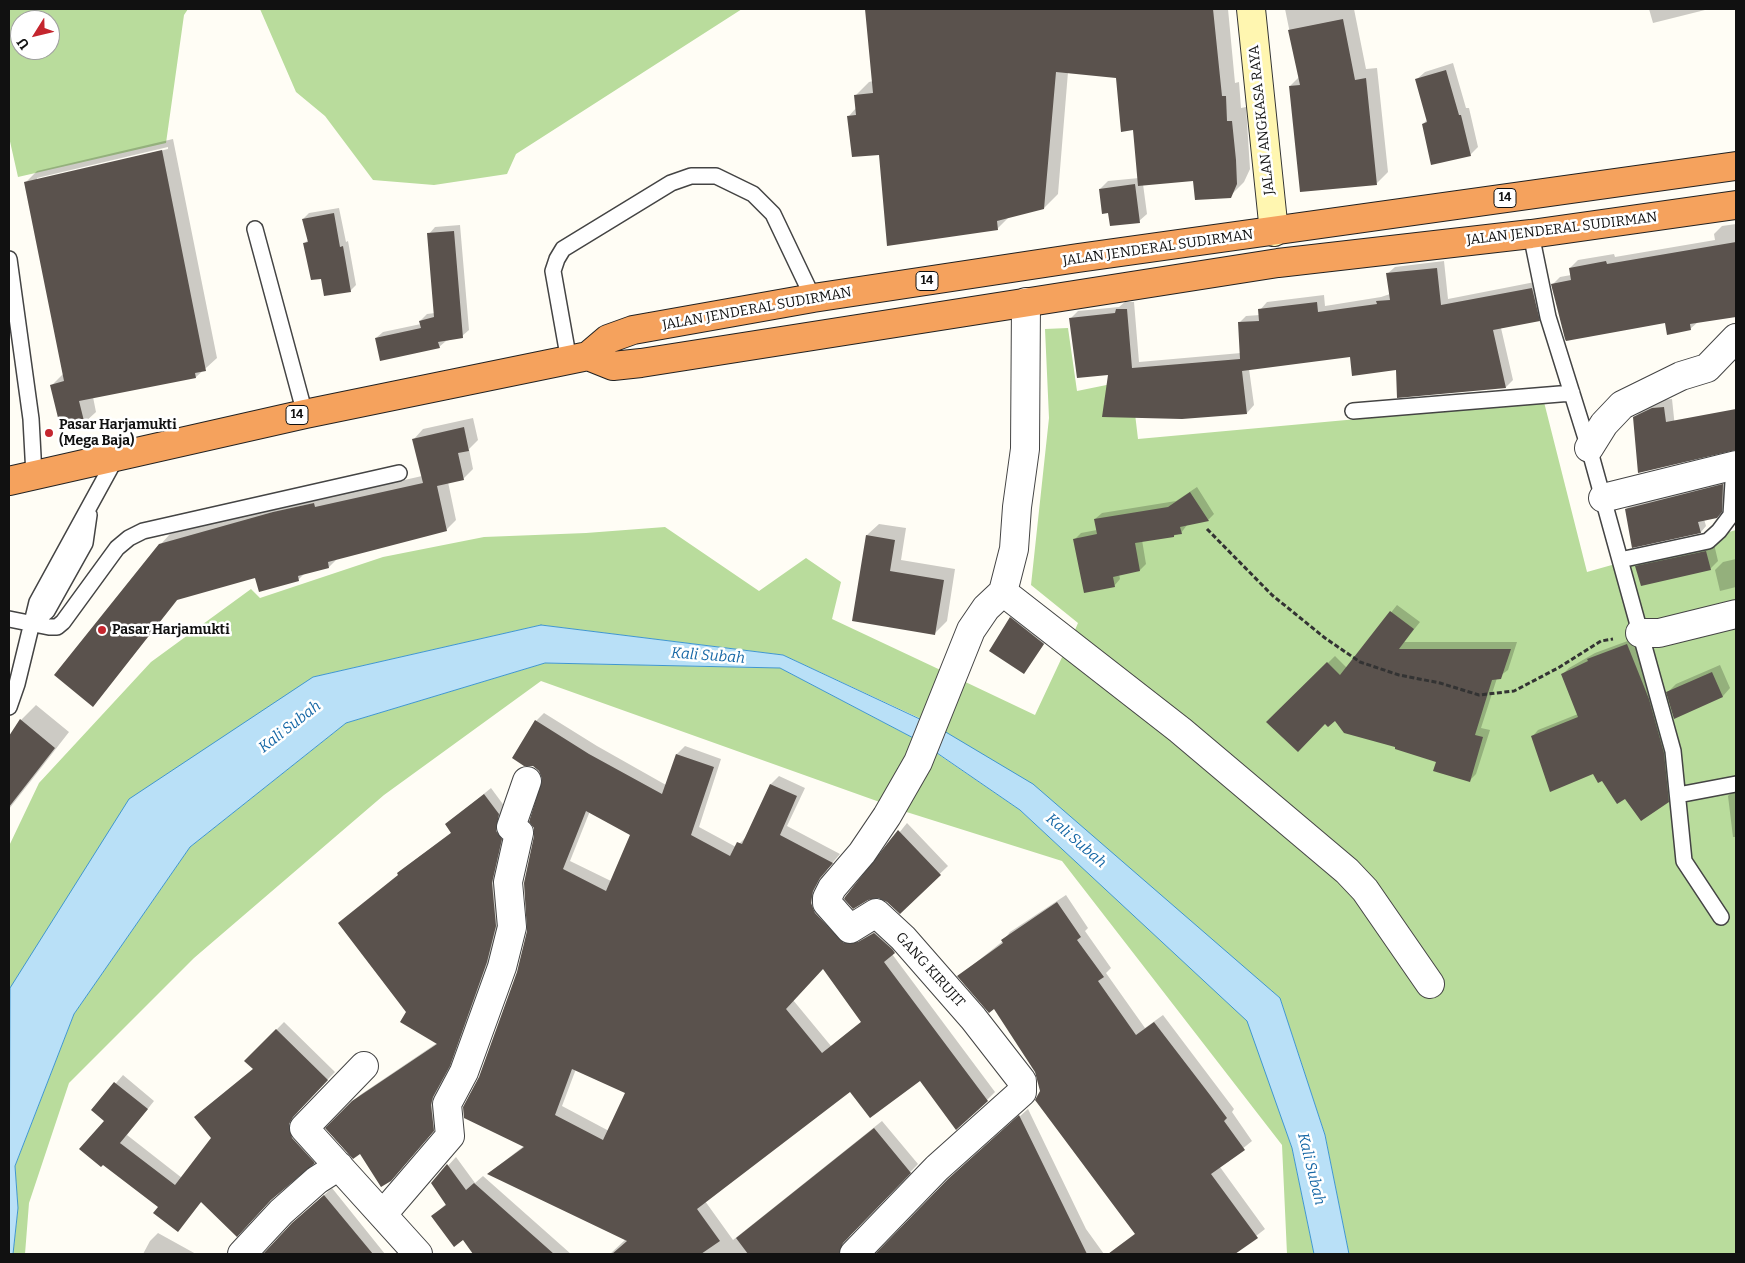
<!DOCTYPE html>
<html>
<head>
<meta charset="utf-8">
<style>
  body { margin:0 }
  #map { position:relative; width:1745px; height:1263px; overflow:hidden; background:#fffdf5; font-family:Bitter,serif }
  canvas { display:block }
  .frame { position:absolute; inset:0; border:10px solid #111; pointer-events:none }
  .north { position:absolute; left:10px; top:10px; width:50px; height:50px; box-sizing:border-box; background:#fff; border:1px solid #a0a0a0; border-radius:50%; rotate:234deg; font-size:14px; font-weight:700; line-height:20px; text-align:center; color:#111 }
  .north::after { content:''; display:block; margin:auto; width:18px; height:22px; background:#c4262e; clip-path:polygon(50% 0,100% 100%,50% 72%,0 100%) }
</style>
</head>
<body>
<div id="map">
<canvas width="1745" height="1263"></canvas>
<div class="frame"></div>
<div class="north">U</div>
</div>
<script>
const g = document.querySelector('canvas').getContext('2d');
g.lineJoin = 'round';
function fillPath(path, color) { g.fillStyle = color; g.fill(path, 'evenodd'); }
const toPath = rows => new Path2D(rows.map(r => 'M' + r).join(''));
function strokePath(path, color, width, dash) { g.strokeStyle = color; g.lineWidth = width; g.lineCap = dash ? 'butt' : 'round'; g.setLineDash(dash || []); g.stroke(path); }
function drawText(font, color, halo, rows, align = 'center') {
  g.font = font + ' Bitter,serif'; g.lineWidth = 5; g.setLineDash([]); g.textBaseline = 'middle'; g.strokeStyle = halo; g.fillStyle = color; for (const [text, x, y, turn = 0] of rows) {
    g.save(); g.translate(x, y); g.rotate((+turn || 0) * Math.PI / 180); g.textAlign = isNaN(turn) ? turn : align; if (halo) g.strokeText(text, 0, 0); g.fillText(text, 0, 0); g.restore();
  }
}
fillPath(toPath([
  [9,9,188,9,184,15,166,143,18,177,9,137],
  [20,20,50,20,50,50,20,50],
  [260,9,742,9,516,154,507,174,434,185,373,180,325,116,296,92],
  [1068,328,1077,391,1131,380,1138,439,1544,402,1587,572,1736,530,1736,1254,1349,1254,1325,1135,1280,998,939,728,957,678,1035,715,1064,653,1370,883,1072,637,1078,623,1031,585,1049,418,1045,329],
  [665,527,759,591,806,558,841,582,832,619,949,674,930,723,783,655,541,625,313,677,10,988,9,995,9,846,39,783,151,662,251,589,260,598,383,557,484,537,586,533],
  [545,663,780,668,921,742,888,805,541,681,384,795,194,958,69,1083,29,1203,25,1254,13,1254,18,1208,15,1166,74,1014,190,847,346,723],
  [929,748,1020,810,1248,1021,1292,1148,1314,1254,1287,1254,1282,1145,1062,861,897,809]
]), '#b9dc9c');
const water = toPath([
  [541,625,783,655,939,728,1033,784,1280,998,1325,1135,1349,1254,1314,1254,1292,1148,1247,1021,1020,810,921,742,780,668,545,663,346,723,190,847,74,1014,15,1166,18,1208,13,1254,9,1254,10,988,129,799,313,677,541,625]
]);
fillPath(water, '#b9e0f7');
strokePath(water, '#3f96cf', 1);
fillPath(toPath([
  [867,9,1228,9,1235,83,1239,82,1241,108,1246,107,1250,169,1244,182,1230,196,1195,179,1143,184,1147,214,1139,221,1110,212,1100,189,1108,181,1139,178,1134,129,1117,77,1068,72,1058,194,1044,208,1009,217,997,229,880,153,849,116,856,108,855,96,869,82,873,81],
  [1285,9,1354,9,1366,69,1377,68,1388,172,1377,183,1290,86,1299,77],
  [1649,9,1709,9,1653,23],
  [1453,63,1466,108,1469,108,1478,147,1470,155,1423,124,1428,119,1417,79,1425,72],
  [173,139,217,358,196,377,93,397,96,412,84,423,52,385,64,373,26,182,37,171],
  [168,147,168,149,37,180,37,178],
  [339,208,346,242,348,241,356,285,350,291,322,277,305,243,308,240,303,219,309,213],
  [1736,224,1736,315,1698,322,1690,329,1552,285,1560,277,1571,275,1570,268,1578,260,1614,254,1615,257,1715,240,1714,234,1722,226],
  [460,225,469,330,462,336,446,341,439,347,376,338,383,332,421,324,420,321,427,314,435,313,429,234,435,227],
  [1444,261,1448,299,1540,281,1546,313,1539,320,1501,328,1513,380,1506,387,1397,369,1351,356,1249,369,1254,405,1247,413,1109,373,1071,318,1078,311,1119,307,1125,302,1134,302,1139,362,1241,353,1239,323,1246,316,1260,315,1260,310,1267,302,1324,295,1325,306,1381,297,1390,294,1387,274,1395,267],
  [1672,399,1678,456,1634,418,1642,410,1661,400],
  [473,418,478,440,469,449,473,469,463,479,448,482,456,520,446,530,338,558,329,567,306,572,298,580,256,576,179,598,93,705,160,545,170,534,284,503,324,494,325,498,422,476,414,439,423,429],
  [1728,480,1727,505,1716,517,1704,519,1706,526,1701,532,1633,546,1626,509,1632,504],
  [1197,487,1214,514,1208,520,1187,525,1181,533,1173,536,1142,540,1146,564,1140,570,1119,574,1120,579,1114,586,1075,539,1081,533,1097,530,1095,519,1102,513,1176,501],
  [879,524,906,528,901,560,955,569,947,621,935,633,853,620,867,535],
  [1714,544,1718,561,1710,569,1636,567,1644,559],
  [1736,559,1736,587,1720,591,1715,570,1723,562],
  [1397,605,1420,622,1404,642,1517,642,1508,670,1497,678,1481,728,1490,730,1476,774,1469,781,1437,761,1335,719,1326,722,1268,722,1335,656,1347,668],
  [1019,611,1051,635,1023,672,1011,618],
  [1633,639,1655,692,1675,794,1668,801,1626,797,1594,773,1532,737,1538,730,1578,714,1563,674,1569,668,1595,653],
  [1720,665,1730,688,1723,696,1675,717,1668,692,1676,684],
  [36,705,69,732,9,809,9,738,21,720],
  [544,713,597,746,666,785,677,754,685,746,721,759,699,827,736,847,748,835,771,784,779,776,805,788,787,826,840,854,828,868,821,882,852,936,867,935,883,925,903,944,892,954,995,1092,987,1100,920,1079,850,1090,705,1201,733,1240,882,1121,918,1164,851,1234,847,1241,849,1254,610,1254,626,1239,489,1173,524,1146,480,1078,518,973,528,931,536,836,544,778,536,721],
  [590,811,631,834,611,881,570,861],
  [823,967,862,1021,831,1046,793,1000],
  [576,1069,626,1092,609,1131,562,1106],
  [491,788,505,807,508,832,503,918,440,1123,398,1172,360,1152,327,1128,360,1095,437,1043,407,1012,398,873,452,832,446,825],
  [1736,788,1736,837,1733,837,1728,796],
  [907,823,948,866,900,912,887,900,878,896,846,899],
  [1066,895,1088,928,1085,931,1111,968,1106,973,1145,1028,1163,1015,1234,1109,1232,1112,1252,1141,1220,1167,1265,1229,1233,1254,1108,1254,1136,1233,1041,1092,1036,1071,994,1007,959,976,1003,941,1010,932],
  [284,1022,335,1072,300,1108,296,1116,299,1130,321,1155,314,1162,202,1201,177,1231,106,1121,93,1110,123,1075,154,1101,127,1135,182,1178,213,1138,203,1110,254,1068,246,1061],
  [1028,1109,1086,1229,1104,1254,877,1254,958,1171],
  [456,1157,475,1183,483,1176,571,1254,475,1254,463,1239,433,1216,447,1203,432,1183],
  [332,1188,385,1254,265,1254,301,1216],
  [158,1233,196,1254,143,1254,150,1241]
]), '#0003');
fillPath(toPath([
  [865,9,1213,9,1222,96,1226,96,1227,121,1232,121,1236,160,1237,184,1231,198,1195,200,1193,181,1138,186,1133,130,1121,132,1116,78,1056,72,1044,209,997,221,998,230,887,246,879,155,852,157,847,116,856,115,854,95,873,93],
  [1343,19,1355,80,1366,78,1377,185,1300,192,1289,86,1300,85,1288,30],
  [1446,70,1459,115,1461,115,1471,156,1431,165,1422,124,1427,122,1415,79],
  [162,150,206,371,195,373,196,378,79,401,85,425,61,430,50,385,64,381,24,182],
  [1135,184,1140,223,1110,226,1108,213,1102,214,1099,189],
  [334,213,340,247,343,246,351,292,324,296,321,279,311,280,303,243,308,242,302,219],
  [454,231,463,338,438,342,440,348,380,361,375,338,421,328,419,321,434,317,427,233],
  [1736,242,1736,317,1690,324,1691,330,1667,335,1665,323,1566,341,1565,339,1551,284,1571,280,1569,268,1606,261,1607,264],
  [1437,268,1441,305,1532,288,1540,321,1493,330,1506,388,1397,398,1396,370,1352,376,1350,357,1242,371,1247,414,1182,419,1102,417,1108,375,1077,378,1069,318,1115,313,1116,309,1127,309,1132,368,1240,359,1238,322,1259,321,1258,309,1317,302,1318,312,1377,304,1376,301,1390,300,1386,273],
  [1664,407,1666,422,1736,409,1736,450,1638,473,1633,417,1652,408],
  [464,427,469,451,458,453,464,480,437,486,447,531,328,562,329,568,298,576,299,581,259,592,255,578,177,600,93,707,54,675,159,544,273,512,314,503,315,507,423,483,412,439],
  [1723,484,1722,512,1717,518,1698,522,1701,533,1632,548,1625,509],
  [1190,492,1209,521,1180,527,1182,534,1174,535,1174,537,1135,543,1140,571,1113,577,1115,587,1084,593,1073,539,1097,534,1094,519,1168,507],
  [866,535,895,540,890,571,944,580,935,635,852,621],
  [1706,551,1711,570,1641,586,1635,566],
  [1390,611,1414,629,1399,649,1511,649,1501,679,1492,680,1475,735,1483,737,1470,782,1433,771,1436,762,1395,749,1395,747,1344,733,1335,721,1328,727,1325,724,1298,752,1266,722,1327,662,1340,675],
  [1010,617,1044,644,1024,674,989,651],
  [1627,644,1649,699,1664,753,1669,802,1641,821,1625,799,1617,804,1602,781,1598,783,1593,774,1550,792,1531,736,1578,717,1561,674,1588,661,1587,659],
  [1712,672,1723,697,1674,719,1666,692],
  [20,719,55,748,9,807,9,736],
  [535,720,589,754,662,794,676,754,714,767,691,835,730,856,737,842,742,844,770,784,797,796,780,835,833,863,820,878,813,891,811,903,815,913,844,943,858,942,874,933,892,949,895,953,884,962,988,1101,956,1130,920,1081,870,1118,850,1092,697,1209,720,1241,701,1254,612,1254,627,1241,487,1174,524,1147,464,1118,463,1107,479,1077,517,972,527,931,524,883,534,836,534,828,529,822,542,779,539,771,533,766,524,766,512,758],
  [586,811,630,835,606,891,563,869],
  [823,969,861,1022,822,1053,786,1009],
  [572,1069,625,1093,603,1140,555,1115],
  [484,794,499,814,496,831,502,839,492,883,496,926,487,962,450,1066,433,1097,431,1105,434,1131,391,1181,381,1187,360,1154,353,1159,325,1128,352,1101,437,1044,400,1022,406,1012,338,923,398,875,397,873,451,833,445,824],
  [898,830,941,875,900,914,887,902,878,898,868,900,853,909,844,899,845,897],
  [1057,902,1081,937,1077,940,1104,977,1098,981,1136,1035,1154,1022,1210,1095,1227,1118,1224,1121,1245,1150,1211,1174,1258,1238,1235,1254,1108,1254,1135,1234,1035,1100,1040,1091,1035,1072,994,1009,989,1013,957,976,1003,943,1001,940],
  [276,1029,328,1080,293,1117,289,1124,292,1138,315,1163,271,1200,237,1237,201,1202,178,1232,153,1213,158,1207,103,1165,101,1167,79,1149,104,1121,91,1110,114,1082,148,1109,120,1143,175,1185,211,1138,194,1117,253,1069,244,1061],
  [1019,1115,1087,1254,875,1254,948,1179],
  [874,1128,911,1173,843,1243,839,1254,748,1254,736,1238],
  [447,1164,466,1190,474,1183,554,1254,473,1254,463,1240,454,1247,431,1216,446,1205,431,1183],
  [324,1195,373,1254,263,1254,292,1223]
]), '#5a524d');
const lane = toPath([
  [255,229,305,414],
  [1531,234,1548,317,1589,448,1673,751,1684,861,1721,917],
  [9,259,31,419,34,475],
  [569,361,553,271,557,259,563,249,671,183,691,176,716,176,753,194,773,214,813,298],
  [1353,411,1572,393],
  [1620,560,1708,541,1719,531,1731,515,1734,465],
  [9,619,49,627,57,627,63,622,117,548,129,538,143,531,399,473],
  [32,624,47,611,85,543,89,515],
  [9,707,17,684,37,602,117,456],
  [1678,795,1736,784]
]);
const street = toPath([
  [1589,448,1604,424,1622,405,1681,376,1707,368,1736,338],
  [1603,498,1736,465],
  [1003,592,1180,730,1347,871,1365,890,1430,984],
  [1640,633,1659,633,1736,614],
  [364,1066,304,1128,418,1254],
  [383,1214,450,1136,447,1104,464,1072,502,967,512,927,508,882,519,833,511,827,527,781],
  [242,1254,281,1212,317,1180,339,1166],
  [854,1254,937,1168,1022,1092,1022,1081,973,1018,903,938,876,913,850,929,827,903,827,898,832,888,862,853,887,816,918,762,971,630,986,608,1003,592,1014,549,1017,507,1025,449,1026,302]
]);
const secondary = toPath([
  [1251,9,1274,232]
]);
const highway = toPath([
  [588,356,613,366,641,363,1278,263,1531,234,1736,205],
  [9,481,305,414,588,356,608,339,633,330,813,298,1078,258,1736,166]
]);
strokePath(lane, '#444', 18);
strokePath(street, '#444', 30);
strokePath(secondary, '#333', 30);
strokePath(highway, '#222', 30);
strokePath(toPath([
  [1207,529,1272,595,1325,638,1360,662,1399,675,1440,683,1479,695,1514,691,1558,668,1601,641,1613,639]
]), '#333', 3, [5, 2.5]);
strokePath(lane, '#fff', 15);
strokePath(street, '#fff', 28);
strokePath(secondary, '#fff6b0', 28);
strokePath(highway, '#f5a25d', 28);
for (const [x, y, r, color] of [
  [49,433,5,"#c4262e"],
  [102,630,5,"#c4262e"]
]) { const dot = new Path2D(); dot.arc(x, y, r, 0, 2 * Math.PI); g.fillStyle = color; g.fill(dot); strokePath(dot, '#fff', 2); }
for (const [x, y, w] of [
  [1505,198,22],
  [927,281,22],
  [297,415,22]
]) { const box = new Path2D(); box.roundRect(x - w / 2, y - 9.5, w, 19, 4); g.fillStyle = '#fff'; g.fill(box); strokePath(box, '#111', 1); }
drawText('bold 12px', '#111', null, [
  ["14",1505,198],
  ["14",927,281],
  ["14",297,415]
]);
drawText('14px', '#111', '#fff', [
  ["JALAN ANGKASA RAYA",1262,120,-96],
  ["JALAN JENDERAL SUDIRMAN",1562,229,-7],
  ["JALAN JENDERAL SUDIRMAN",1158,248,-8],
  ["JALAN JENDERAL SUDIRMAN",757,309,-10],
  ["GANG KIRUJIT",930,970,48]
]);
drawText('bold 14px', '#111', '#fff', [
  ["Pasar Harjamukti",59,425],
  ["(Mega Baja)",59,441],
  ["Pasar Harjamukti",112,630]
], 'left');
drawText('italic 15px', '#1768a6', '#fff', [
  ["Kali Subah",708,656,4],
  ["Kali Subah",290,727,-38],
  ["Kali Subah",1076,841,41],
  ["Kali Subah",1311,1169,76]
]);
</script>
</body>
</html>
